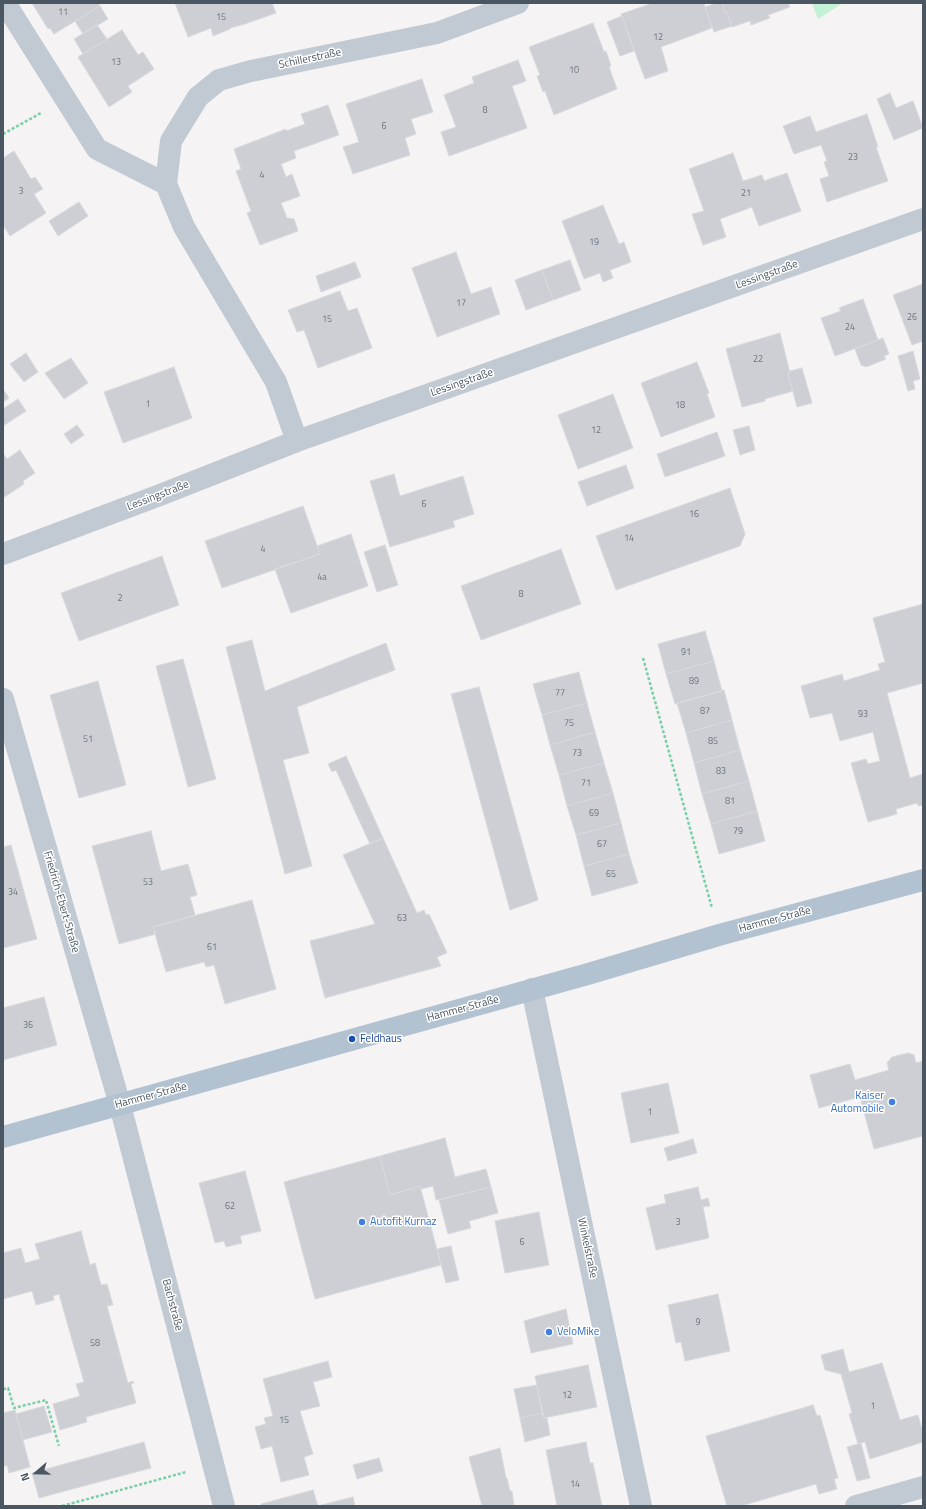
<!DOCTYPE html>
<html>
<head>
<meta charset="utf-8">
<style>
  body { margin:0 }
  #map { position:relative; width:926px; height:1509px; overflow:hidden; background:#f5f3f3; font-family:"Titillium Web",sans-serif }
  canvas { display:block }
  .frame { position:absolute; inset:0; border:4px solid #4a5661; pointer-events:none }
  .north { position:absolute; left:16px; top:1453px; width:40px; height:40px; -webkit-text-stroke:3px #fff; paint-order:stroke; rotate:250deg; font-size:11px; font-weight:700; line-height:16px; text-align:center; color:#4a5661 }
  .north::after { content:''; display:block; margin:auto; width:14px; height:18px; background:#4a5661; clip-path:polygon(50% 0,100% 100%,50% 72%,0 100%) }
</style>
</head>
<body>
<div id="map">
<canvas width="926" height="1509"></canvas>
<div class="frame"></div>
<div class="north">N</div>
</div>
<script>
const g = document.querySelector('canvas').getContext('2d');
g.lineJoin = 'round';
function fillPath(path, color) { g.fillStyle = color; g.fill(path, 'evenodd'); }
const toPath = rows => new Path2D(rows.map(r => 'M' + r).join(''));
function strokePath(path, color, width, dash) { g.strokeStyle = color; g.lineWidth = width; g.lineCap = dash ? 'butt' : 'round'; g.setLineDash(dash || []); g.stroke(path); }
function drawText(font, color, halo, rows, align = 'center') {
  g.font = font + ' "Titillium Web",sans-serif'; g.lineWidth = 3; g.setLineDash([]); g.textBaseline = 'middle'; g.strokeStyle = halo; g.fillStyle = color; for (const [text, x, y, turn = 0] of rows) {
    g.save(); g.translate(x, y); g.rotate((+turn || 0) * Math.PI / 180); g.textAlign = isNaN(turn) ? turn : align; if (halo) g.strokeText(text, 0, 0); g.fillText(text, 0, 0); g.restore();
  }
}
fillPath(toPath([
  [812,3,843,3,818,19]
]), '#c3f1d5');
const building = toPath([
  [32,3,98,3,100,6,54,34,50,28,48,29,32,3],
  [175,3,272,3,276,13,245,24,230,28,230,29,213,36,211,28,188,37,175,3],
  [653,3,704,3,712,28,661,47,668,71,645,79,621,14,653,3],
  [717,3,722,3,725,13,727,12,732,26,714,32,705,7,717,3],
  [722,3,788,3,790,7,768,15,770,18,751,25,750,21,732,27,727,12,725,13,722,3],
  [100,6,108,19,83,34,75,21,100,6],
  [622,16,634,51,620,56,607,22,622,16],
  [593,23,604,52,606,51,611,66,609,67,617,89,554,115,545,91,543,92,537,76,540,75,529,47,593,23],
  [97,25,107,39,83,54,74,39,97,25],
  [122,30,138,55,143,52,154,69,128,86,132,92,109,107,78,57,122,30],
  [518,60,526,81,512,86,527,128,449,156,441,132,456,127,444,95,474,83,472,77,518,60],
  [422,79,433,112,411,119,416,134,405,138,410,155,353,174,343,147,359,142,346,104,422,79],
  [890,93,896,108,913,101,923,128,894,140,877,99,890,93],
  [328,105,339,135,294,151,296,158,281,164,286,177,292,174,300,196,281,203,287,218,294,219,298,231,260,245,247,213,251,211,236,171,241,169,234,149,286,129,286,131,305,124,301,114,328,105],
  [867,114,878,147,876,147,888,181,827,202,820,179,829,176,824,162,827,161,821,145,794,154,783,126,810,116,816,132,867,114],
  [14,151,31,179,35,177,43,189,34,194,46,213,10,236,3,225,3,158,14,151],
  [733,153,743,181,762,175,764,181,787,173,801,211,759,226,752,207,720,219,726,237,703,245,692,214,704,211,689,169,733,153],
  [79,202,88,216,58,236,49,221,79,202],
  [603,205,619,244,624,242,631,262,610,270,613,278,603,282,600,273,584,279,562,221,603,205],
  [456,252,471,294,491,287,500,314,437,337,412,268,456,252],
  [570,260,581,290,553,300,542,270,570,260],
  [355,262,361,277,321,292,316,276,355,262],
  [542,270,553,300,526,310,515,280,542,270],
  [923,284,923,341,912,345,893,295,923,284],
  [340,291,348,311,357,308,372,348,318,368,304,330,297,332,288,310,340,291],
  [863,299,878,340,835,356,821,318,841,311,839,308,863,299],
  [780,333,790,373,788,374,793,391,765,399,765,401,742,407,726,349,780,333],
  [883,338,889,354,884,356,886,359,866,367,861,365,855,349,883,338],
  [913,351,920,379,913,381,915,389,908,391,898,356,913,351],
  [26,353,38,372,24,382,10,364,26,353],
  [71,358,88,383,64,399,45,373,71,358],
  [697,362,709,393,707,394,715,417,661,437,641,383,697,362],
  [174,367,192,418,123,443,104,392,174,367],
  [802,368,812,403,797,407,788,374,790,373,790,371,802,368],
  [3,389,9,398,3,402,3,389],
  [613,394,633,448,578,469,558,415,613,394],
  [18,399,26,411,3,426,3,409,18,399],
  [77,425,84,435,71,444,64,434,77,425],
  [749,426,755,450,740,455,733,430,749,426],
  [717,432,725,456,665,477,657,454,717,432],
  [20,450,35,473,23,481,24,484,3,498,3,453,7,459,20,450],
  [626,465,634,488,587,506,578,482,626,465],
  [394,474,400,496,463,476,474,514,453,521,455,527,390,547,370,481,394,474],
  [730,488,745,534,740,546,616,590,596,536,730,488],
  [303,506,320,554,222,588,205,541,303,506],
  [351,534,368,586,291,613,275,569,320,554,317,546,351,534],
  [385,545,398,585,377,592,364,552,385,545],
  [561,549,581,604,481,640,461,586,561,549],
  [162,556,179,605,79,641,61,593,162,556],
  [923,604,923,683,887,693,910,778,923,774,923,805,918,806,917,803,896,809,897,814,868,822,851,763,866,759,868,764,880,761,873,732,840,741,832,713,810,718,801,686,842,674,844,681,880,670,878,664,885,662,873,618,923,604],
  [705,631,714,661,666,674,658,644,705,631],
  [252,640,265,691,386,643,395,670,297,707,309,753,283,760,312,866,285,874,226,647,252,640],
  [183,659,216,779,188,787,156,666,183,659],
  [714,661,722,691,675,704,666,674,714,661],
  [579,672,587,703,542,715,533,684,579,672],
  [98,681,126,785,79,798,50,695,98,681],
  [479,687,538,900,510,910,451,694,479,687],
  [724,690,732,720,686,733,677,703,724,690],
  [587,703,595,732,550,745,542,715,587,703],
  [732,720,740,750,694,763,686,733,732,720],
  [595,732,604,763,559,775,550,745,595,732],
  [740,750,749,781,702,794,694,763,740,750],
  [346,756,383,838,370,844,336,770,332,772,328,764,346,756],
  [604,763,613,793,567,806,559,775,604,763],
  [749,781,757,811,711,824,702,794,749,781],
  [613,793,621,823,576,835,567,806,613,793],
  [757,811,765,841,719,854,711,824,757,811],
  [621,823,629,854,584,866,576,835,621,823],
  [151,831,161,871,188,864,197,895,190,897,195,915,153,927,156,934,119,944,92,846,151,831],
  [383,838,417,913,424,910,426,915,429,914,447,953,437,957,441,966,325,998,310,941,375,924,343,855,383,838],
  [11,845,37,939,3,948,3,847,11,845],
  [629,854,638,883,592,896,584,866,629,854],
  [252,900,276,989,225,1004,214,965,206,967,204,962,166,972,153,927,252,900],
  [44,997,57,1045,3,1060,3,1008,44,997],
  [908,1053,914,1055,916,1063,923,1061,923,1136,874,1149,860,1097,819,1108,810,1075,850,1064,855,1080,889,1070,887,1063,892,1057,908,1053],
  [668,1083,679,1133,631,1143,621,1093,668,1083],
  [445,1138,455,1177,486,1169,491,1187,436,1200,433,1186,421,1189,420,1186,390,1195,380,1156,445,1138],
  [693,1139,697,1153,668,1161,664,1148,693,1139],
  [380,1156,390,1195,420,1186,441,1265,315,1299,284,1182,380,1156],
  [245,1171,261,1231,240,1236,242,1243,226,1247,224,1241,215,1243,199,1183,245,1171],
  [491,1187,498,1213,469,1221,471,1228,448,1234,439,1200,491,1187],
  [698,1187,701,1200,708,1198,710,1206,703,1207,709,1238,656,1250,646,1208,666,1203,664,1195,698,1187],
  [539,1212,549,1265,505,1273,495,1221,539,1212],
  [81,1231,90,1265,95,1263,101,1285,107,1284,113,1305,107,1306,128,1383,133,1381,134,1383,131,1384,136,1403,86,1417,87,1422,60,1430,53,1404,80,1396,76,1384,84,1382,59,1294,53,1296,54,1300,36,1305,32,1291,3,1299,3,1253,21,1248,25,1263,40,1259,35,1244,81,1231],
  [451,1246,459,1280,446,1283,437,1249,451,1246],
  [718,1294,730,1351,685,1361,681,1342,676,1343,668,1305,718,1294],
  [566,1309,573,1344,531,1353,524,1321,566,1309],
  [843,1349,849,1372,882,1363,900,1420,918,1415,923,1433,923,1442,870,1459,865,1442,858,1444,849,1414,852,1413,841,1374,825,1370,821,1355,843,1349],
  [328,1361,332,1377,313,1382,320,1406,300,1411,313,1454,304,1457,309,1475,281,1482,272,1446,261,1449,255,1427,266,1424,264,1418,273,1416,263,1379,328,1361],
  [588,1365,597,1407,544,1418,535,1376,588,1365],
  [537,1385,542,1413,520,1418,514,1389,537,1385],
  [813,1405,817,1416,820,1415,838,1478,834,1479,837,1489,819,1494,816,1484,741,1506,727,1506,706,1436,813,1405],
  [44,1406,52,1432,23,1440,16,1414,44,1406],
  [15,1410,30,1467,9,1473,7,1465,3,1467,3,1413,15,1410],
  [542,1413,544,1418,547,1418,550,1435,525,1442,520,1418,542,1413],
  [144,1442,151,1468,39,1498,32,1473,144,1442],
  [586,1442,590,1463,593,1463,602,1506,557,1506,546,1450,586,1442],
  [861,1443,870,1478,857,1481,847,1447,861,1443],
  [500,1448,506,1478,507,1478,510,1491,512,1491,514,1505,482,1506,469,1457,500,1448],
  [379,1458,383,1471,357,1479,353,1465,379,1458],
  [313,1490,318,1506,261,1506,261,1504,313,1490],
  [353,1497,355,1506,318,1506,353,1497]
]);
fillPath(building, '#cdcfd5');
strokePath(building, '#d7d9de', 1);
strokePath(toPath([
  [3,134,41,113],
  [643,658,712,908],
  [3,1389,8,1388,14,1408,46,1400,59,1446],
  [62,1506,186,1472]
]), '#7ad0a6', 2.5, [3, 2]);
strokePath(toPath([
  [5,3,97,149,166,184],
  [297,441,276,382,184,227,166,184,171,141,198,97,219,80,251,71,437,33,518,3],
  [3,554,160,495,297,441,923,219],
  [3,699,120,1105,224,1506],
  [532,989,641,1506],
  [856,1506,923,1487]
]), '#c1cad2', 22);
strokePath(toPath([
  [3,1137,588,974,719,935,923,880]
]), '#b3c2d1', 22);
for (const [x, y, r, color] of [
  [352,1039,4,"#1a4fb4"],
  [892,1102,4,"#3f7fe0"],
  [362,1222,4,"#3f7fe0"],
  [549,1332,4,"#3f7fe0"]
]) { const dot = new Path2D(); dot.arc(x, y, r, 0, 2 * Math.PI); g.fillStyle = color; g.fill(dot); strokePath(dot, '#fff', 1.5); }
drawText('9px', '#6b747e', null, [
  ["11",63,13],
  ["15",221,18],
  ["12",658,38],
  ["13",116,63],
  ["10",574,71],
  ["8",485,111],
  ["6",384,127],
  ["23",853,158],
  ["4",262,176],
  ["3",21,192],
  ["21",746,194],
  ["19",594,243],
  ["17",461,304],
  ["26",912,318],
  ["15",327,320],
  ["24",850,328],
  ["22",758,360],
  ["1",148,405],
  ["18",680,406],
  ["12",596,431],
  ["6",424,505],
  ["16",694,515],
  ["14",629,539],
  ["4",263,550],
  ["4a",322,578],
  ["8",521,595],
  ["2",120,599],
  ["91",686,653],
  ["89",694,682],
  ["77",560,694],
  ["87",705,712],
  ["93",863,715],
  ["75",569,724],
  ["51",88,740],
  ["85",713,742],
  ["73",577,754],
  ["83",721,772],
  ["71",586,784],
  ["81",730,802],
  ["69",594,814],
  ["79",738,832],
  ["67",602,845],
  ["65",611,875],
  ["53",148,883],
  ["34",13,893],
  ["63",402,919],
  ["61",212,948],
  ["36",28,1026],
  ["1",650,1113],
  ["62",230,1207],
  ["3",678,1223],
  ["6",522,1243],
  ["9",698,1323],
  ["58",95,1344],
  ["12",567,1396],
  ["1",873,1407],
  ["15",284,1421],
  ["14",575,1485]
]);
drawText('11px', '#4a5661', '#fff', [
  ["Schillerstraße",310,59,-12],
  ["Lessingstraße",767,275,-20],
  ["Lessingstraße",462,383,-19],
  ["Lessingstraße",158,496,-21],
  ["Friedrich-Ebert-Straße",61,902,74],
  ["Hammer Straße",775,920,-15],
  ["Hammer Straße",463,1009,-15],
  ["Hammer Straße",151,1096,-15],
  ["Winkelstraße",587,1248,78],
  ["Bachstraße",172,1305,75]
]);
drawText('11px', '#164399', '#fff', [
  ["Feldhaus",360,1039]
], 'left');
drawText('11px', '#366cbe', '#fff', [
  ["Kaiser",884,1096,"right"],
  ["Automobile",884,1109,"right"],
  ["Autofit Kurnaz",370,1222],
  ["VeloMike",557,1332]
], 'left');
</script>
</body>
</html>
